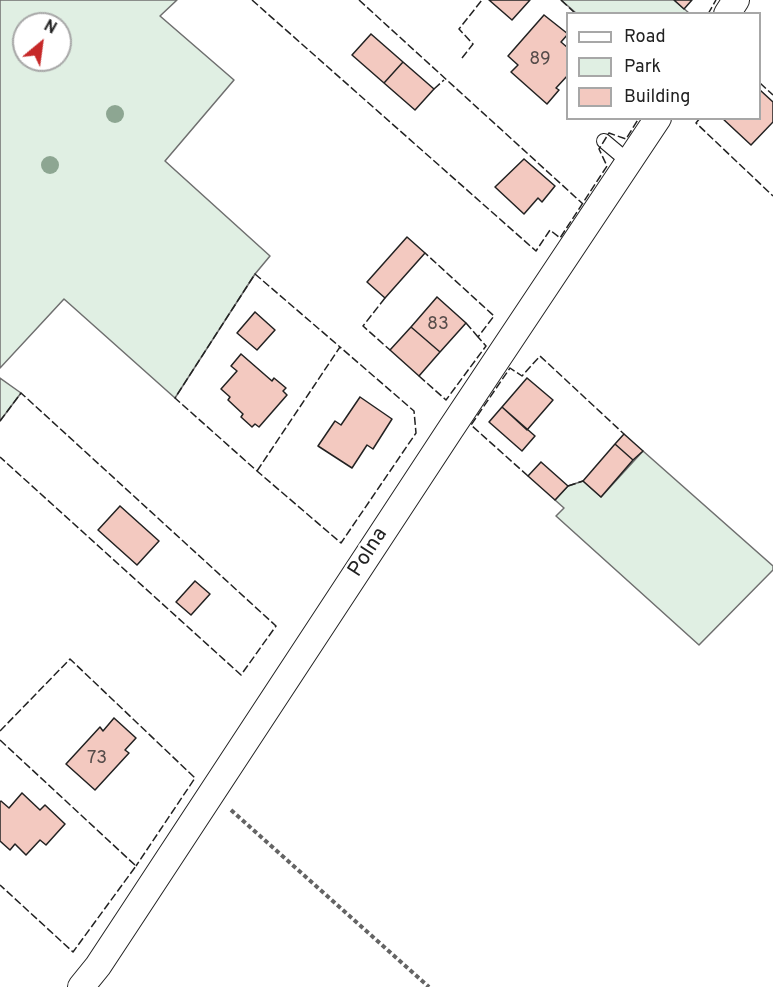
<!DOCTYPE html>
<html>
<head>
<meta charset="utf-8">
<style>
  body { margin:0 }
  #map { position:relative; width:773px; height:987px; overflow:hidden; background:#fff; font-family:Overpass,sans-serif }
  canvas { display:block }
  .legend { position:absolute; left:566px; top:12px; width:195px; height:108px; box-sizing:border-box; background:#fff; border:2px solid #a7a7a7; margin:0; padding:8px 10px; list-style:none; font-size:18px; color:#222 }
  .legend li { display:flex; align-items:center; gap:12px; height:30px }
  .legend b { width:30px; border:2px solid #a7a7a7 }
  .north { position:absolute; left:12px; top:12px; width:60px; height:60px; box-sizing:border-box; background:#fff; border:2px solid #a7a7a7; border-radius:50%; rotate:29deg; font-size:16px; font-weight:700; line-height:24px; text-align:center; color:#222 }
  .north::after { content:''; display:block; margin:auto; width:21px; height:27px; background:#c62828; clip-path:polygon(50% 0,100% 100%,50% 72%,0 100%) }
</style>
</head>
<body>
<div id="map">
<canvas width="773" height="987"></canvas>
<ul class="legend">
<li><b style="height:8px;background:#fff"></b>Road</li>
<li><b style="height:16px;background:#e0efe3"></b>Park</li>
<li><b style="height:16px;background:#f3c9c0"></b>Building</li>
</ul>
<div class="north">N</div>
</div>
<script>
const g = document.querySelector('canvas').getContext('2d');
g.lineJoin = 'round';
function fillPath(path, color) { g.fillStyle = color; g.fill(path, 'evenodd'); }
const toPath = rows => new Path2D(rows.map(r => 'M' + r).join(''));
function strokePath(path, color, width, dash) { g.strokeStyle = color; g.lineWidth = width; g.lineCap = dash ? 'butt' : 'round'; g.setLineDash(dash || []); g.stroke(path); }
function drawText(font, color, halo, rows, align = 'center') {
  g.font = font + ' Overpass,sans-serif'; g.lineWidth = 4.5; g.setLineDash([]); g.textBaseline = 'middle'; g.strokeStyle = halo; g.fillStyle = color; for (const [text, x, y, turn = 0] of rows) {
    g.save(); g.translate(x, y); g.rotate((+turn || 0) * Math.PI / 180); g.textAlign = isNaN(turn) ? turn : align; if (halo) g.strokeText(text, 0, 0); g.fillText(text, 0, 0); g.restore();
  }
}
const green = toPath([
  [0,0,177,0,160,16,234,80,165,161,270,256,255,274,175,398,64,299,0,368,0,0],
  [24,24,60,24,60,60,24,60,24,24],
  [561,0,674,0,689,13,576,13,561,0],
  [0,378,21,393,0,421,0,378],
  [643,451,773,566,773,570,699,645,556,516,564,508,555,500,568,486,583,481,601,497,643,451]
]);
fillPath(green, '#e0efe3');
strokePath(green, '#6f6f6f', 1.5);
const building = toPath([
  [489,0,530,0,512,20,489,0],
  [674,0,692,0,684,9,674,0],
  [544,15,568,34,561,42,568,48,568,75,556,88,559,90,547,104,511,72,518,65,508,56,544,15],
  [371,34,403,62,384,83,352,55,371,34],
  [403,62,434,89,415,110,384,83,403,62],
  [760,90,773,102,773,122,751,145,722,118,760,118,760,90],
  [524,159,555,186,542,202,538,198,524,214,495,187,524,159],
  [407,237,425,253,385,298,367,282,407,237],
  [437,297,466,323,440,352,411,327,437,297],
  [255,312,275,330,257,350,237,333,255,312],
  [411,327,440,352,419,376,390,350,411,327],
  [241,354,272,381,274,378,286,388,283,391,287,395,259,427,255,424,252,427,241,417,243,414,228,400,230,397,221,389,237,371,231,366,241,354],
  [527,378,553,400,527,430,502,407,527,378],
  [360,397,392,419,373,449,367,445,352,468,318,446,335,421,341,425,360,397],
  [502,407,535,436,522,451,489,422,502,407],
  [624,434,643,451,633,460,615,444,624,434],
  [615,444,633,460,601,497,583,481,615,444],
  [541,462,568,486,555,500,528,476,541,462],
  [120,506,159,541,137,565,98,530,120,506],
  [195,581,210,594,191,615,176,602,195,581],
  [114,718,136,738,125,750,129,753,95,790,66,764,100,727,103,731,114,718],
  [22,793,40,810,45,805,65,824,46,845,40,840,26,855,15,844,10,850,0,841,0,802,1,801,9,808,22,793]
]);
fillPath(building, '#f3c9c0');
strokePath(building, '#222', 1.5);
const lane = toPath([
  [604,141,629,162]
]);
const street = toPath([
  [727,14,736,0],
  [81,987,98,966,127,922,450,430,658,118]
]);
strokePath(lane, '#222', 16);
strokePath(street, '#222', 28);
strokePath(toPath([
  [231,810,429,987]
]), '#646464', 4, [4.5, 3]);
strokePath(lane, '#fff', 14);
strokePath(street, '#fff', 26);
strokePath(toPath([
  [252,0,536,251,550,230,560,238,607,166,599,149,609,133,626,139,639,118],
  [359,0,583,204],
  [561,0,576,14],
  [708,14,716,0],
  [462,58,473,44,459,29,482,0],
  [760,83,773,95],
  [434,89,444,80],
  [700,118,696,123,773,196],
  [385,298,363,326,390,350],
  [466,323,478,337],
  [419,376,446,400,486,346,478,337,494,316,425,253],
  [0,421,21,393,276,626,241,675,0,457],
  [257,471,340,347,414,411,416,433,341,543,257,471,175,398,255,274,340,347],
  [528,476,471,425,510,368,522,376,540,356,624,434],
  [568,486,583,481],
  [0,731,70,659,195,778,136,866],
  [0,740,136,866,73,952,0,885]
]), '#222', 1.5, [8, 3]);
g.fillStyle = '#8da692';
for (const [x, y] of [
  [115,114],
  [50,165]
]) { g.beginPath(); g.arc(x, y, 9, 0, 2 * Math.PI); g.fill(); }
drawText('18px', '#564c4a', null, [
  ["89",540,60],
  ["83",438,325],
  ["73",97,759]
]);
drawText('21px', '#222', '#fff', [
  ["Polna",369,553,-57]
]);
</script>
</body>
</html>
